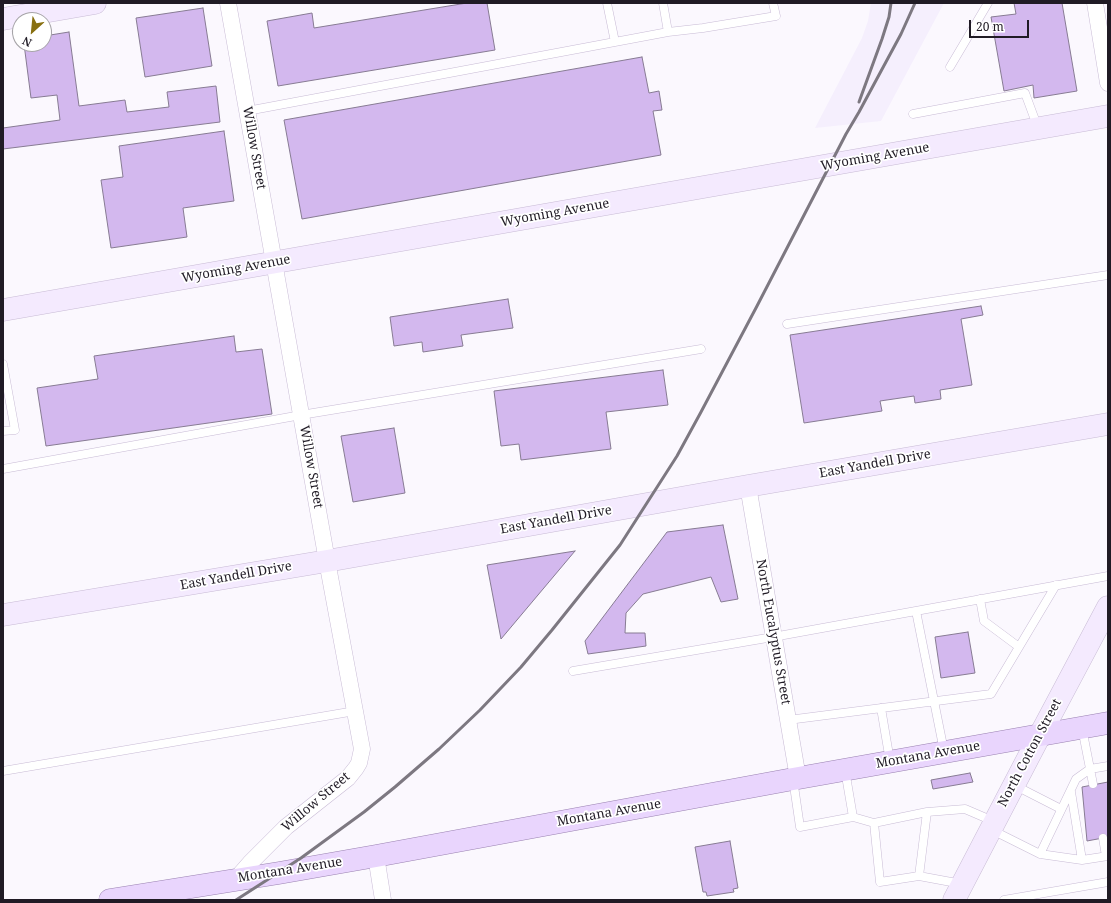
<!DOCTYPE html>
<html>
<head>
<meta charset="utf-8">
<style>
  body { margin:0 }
  #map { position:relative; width:1111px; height:903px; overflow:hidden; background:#fbf8fe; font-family:"Noto Serif",serif }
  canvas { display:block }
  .frame { position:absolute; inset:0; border:4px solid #201b25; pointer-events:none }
  .north { position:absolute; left:12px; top:12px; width:40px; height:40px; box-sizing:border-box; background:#fff; border:1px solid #a6a4a8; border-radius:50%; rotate:207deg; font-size:11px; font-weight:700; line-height:16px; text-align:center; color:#201b25 }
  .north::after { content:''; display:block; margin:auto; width:14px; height:18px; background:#887011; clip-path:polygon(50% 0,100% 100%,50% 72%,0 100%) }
  .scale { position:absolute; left:969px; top:20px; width:60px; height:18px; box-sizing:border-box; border:2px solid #201b25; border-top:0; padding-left:5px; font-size:12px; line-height:14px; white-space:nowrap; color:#201b25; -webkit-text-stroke:3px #fff; paint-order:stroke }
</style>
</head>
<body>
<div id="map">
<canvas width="1111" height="903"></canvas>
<div class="frame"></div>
<div class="north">N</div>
<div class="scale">20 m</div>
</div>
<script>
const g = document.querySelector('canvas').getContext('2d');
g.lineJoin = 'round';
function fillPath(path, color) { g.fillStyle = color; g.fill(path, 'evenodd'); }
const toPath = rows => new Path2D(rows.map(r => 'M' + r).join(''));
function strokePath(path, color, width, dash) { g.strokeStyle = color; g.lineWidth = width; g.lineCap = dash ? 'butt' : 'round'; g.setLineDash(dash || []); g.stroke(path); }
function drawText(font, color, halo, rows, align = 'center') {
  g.font = font + ' "Noto Serif",serif'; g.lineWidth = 3.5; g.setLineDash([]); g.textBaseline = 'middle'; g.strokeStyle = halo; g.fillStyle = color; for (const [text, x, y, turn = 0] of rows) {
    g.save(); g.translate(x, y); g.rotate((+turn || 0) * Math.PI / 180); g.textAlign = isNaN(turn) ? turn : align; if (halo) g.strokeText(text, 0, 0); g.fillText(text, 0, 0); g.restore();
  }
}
fillPath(toPath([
  [871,3,944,3,881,121,815,128,862,38,868,21]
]), '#f5effd');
const building = toPath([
  [467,3,487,3,495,50,278,86,267,21,312,13,314,28,467,3],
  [1014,3,1062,3,1077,91,1034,98,1033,85,1004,91,991,17,1016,14,1014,3],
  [203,8,212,66,145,77,136,18,203,8],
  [69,32,79,106,125,100,127,112,169,107,167,92,216,86,220,122,3,149,3,128,60,120,57,95,31,98,24,44,44,44,44,36,69,32],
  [642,57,649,93,659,91,662,110,653,111,661,155,302,219,284,120,642,57],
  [224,131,234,201,183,208,187,237,111,248,101,180,123,177,119,146,224,131],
  [508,299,513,328,461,335,463,346,423,352,422,342,394,346,390,317,508,299],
  [981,306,983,315,961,319,972,385,940,390,941,399,915,403,914,396,880,401,882,411,804,423,790,335,981,306],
  [234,336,236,352,262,349,272,414,46,446,37,388,98,379,94,356,234,336],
  [663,370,668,405,606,412,611,449,521,460,519,444,501,446,494,391,663,370],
  [394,428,405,493,353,502,341,436,394,428],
  [723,525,738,599,721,602,711,577,643,594,626,613,625,633,645,633,646,646,588,654,585,641,667,532,723,525],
  [575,551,501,639,487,565,575,551],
  [968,632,975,673,941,678,935,637,968,632],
  [970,773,973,782,933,789,931,780,970,773],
  [1108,782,1108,837,1087,841,1082,787,1108,782],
  [730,841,738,888,733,889,734,892,707,896,706,892,703,892,695,847,730,841]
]);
fillPath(building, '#d3b8ee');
strokePath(building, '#877b93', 1);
const lane = toPath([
  [607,3,615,42],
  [668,32,703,28,776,16,773,3],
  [950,67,988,3],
  [247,111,668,32,663,3],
  [913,114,1025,93,1038,128],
  [787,324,1108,275],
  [3,364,15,430,3,431],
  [3,469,301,415,701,349],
  [980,599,984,621,1019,647],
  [916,611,944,751],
  [573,671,773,637,1108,576],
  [881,708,890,761],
  [788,720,991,694,1056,585],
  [1082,728,1093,784],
  [845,770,853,817],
  [3,771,355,711],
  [793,779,800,827,853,817,874,823],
  [1014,785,1061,809],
  [1071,792,1082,860,1108,856],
  [927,812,965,809,993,821],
  [992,830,1040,854,1076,779,1090,769,1108,766],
  [1103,838,1106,856],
  [1040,854,1082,860],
  [919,876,927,812,874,823,880,882,919,876,962,884],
  [1004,900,1108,882]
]);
const street = toPath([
  [228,3,327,561,362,749,359,763,356,768,348,778,286,827,250,863,236,879],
  [1095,3,1108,83],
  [748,486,798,778],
  [376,856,383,900]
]);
const secondary = toPath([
  [3,19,95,3],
  [3,310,1108,116],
  [3,615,327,561,748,486,1108,424],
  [954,900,1040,735,1108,607]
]);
const primary = toPath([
  [110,900,279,873,376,856,793,779,1108,723]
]);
strokePath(lane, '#c8bbd5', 9);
strokePath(street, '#c8bbd5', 17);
strokePath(secondary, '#c8bbd5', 23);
strokePath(primary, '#9a82b1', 23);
strokePath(lane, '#fff', 8);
strokePath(street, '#fff', 16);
strokePath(secondary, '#f4eafe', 22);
strokePath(primary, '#e9d5fd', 22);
strokePath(toPath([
  [859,102,882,39,889,17,891,3],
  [236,900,301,858,364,812,395,787,439,749,480,710,521,667,552,630,620,545,677,456,701,412,757,306,846,134,859,112,901,34,915,3]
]), '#7d7881', 3);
drawText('13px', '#201b25', '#fff', [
  ["Willow Street",254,148,80],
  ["Wyoming Avenue",875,157,-10],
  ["Wyoming Avenue",555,213,-10],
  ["Wyoming Avenue",236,269,-10],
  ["East Yandell Drive",875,464,-10],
  ["Willow Street",311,467,80],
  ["East Yandell Drive",556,520,-10],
  ["East Yandell Drive",236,576,-10],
  ["North Eucalyptus Street",773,632,80],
  ["North Cotton Street",1030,753,-62],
  ["Montana Avenue",928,755,-10],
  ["Willow Street",316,802,-40],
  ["Montana Avenue",609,813,-10],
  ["Montana Avenue",290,870,-9]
]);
</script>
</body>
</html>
